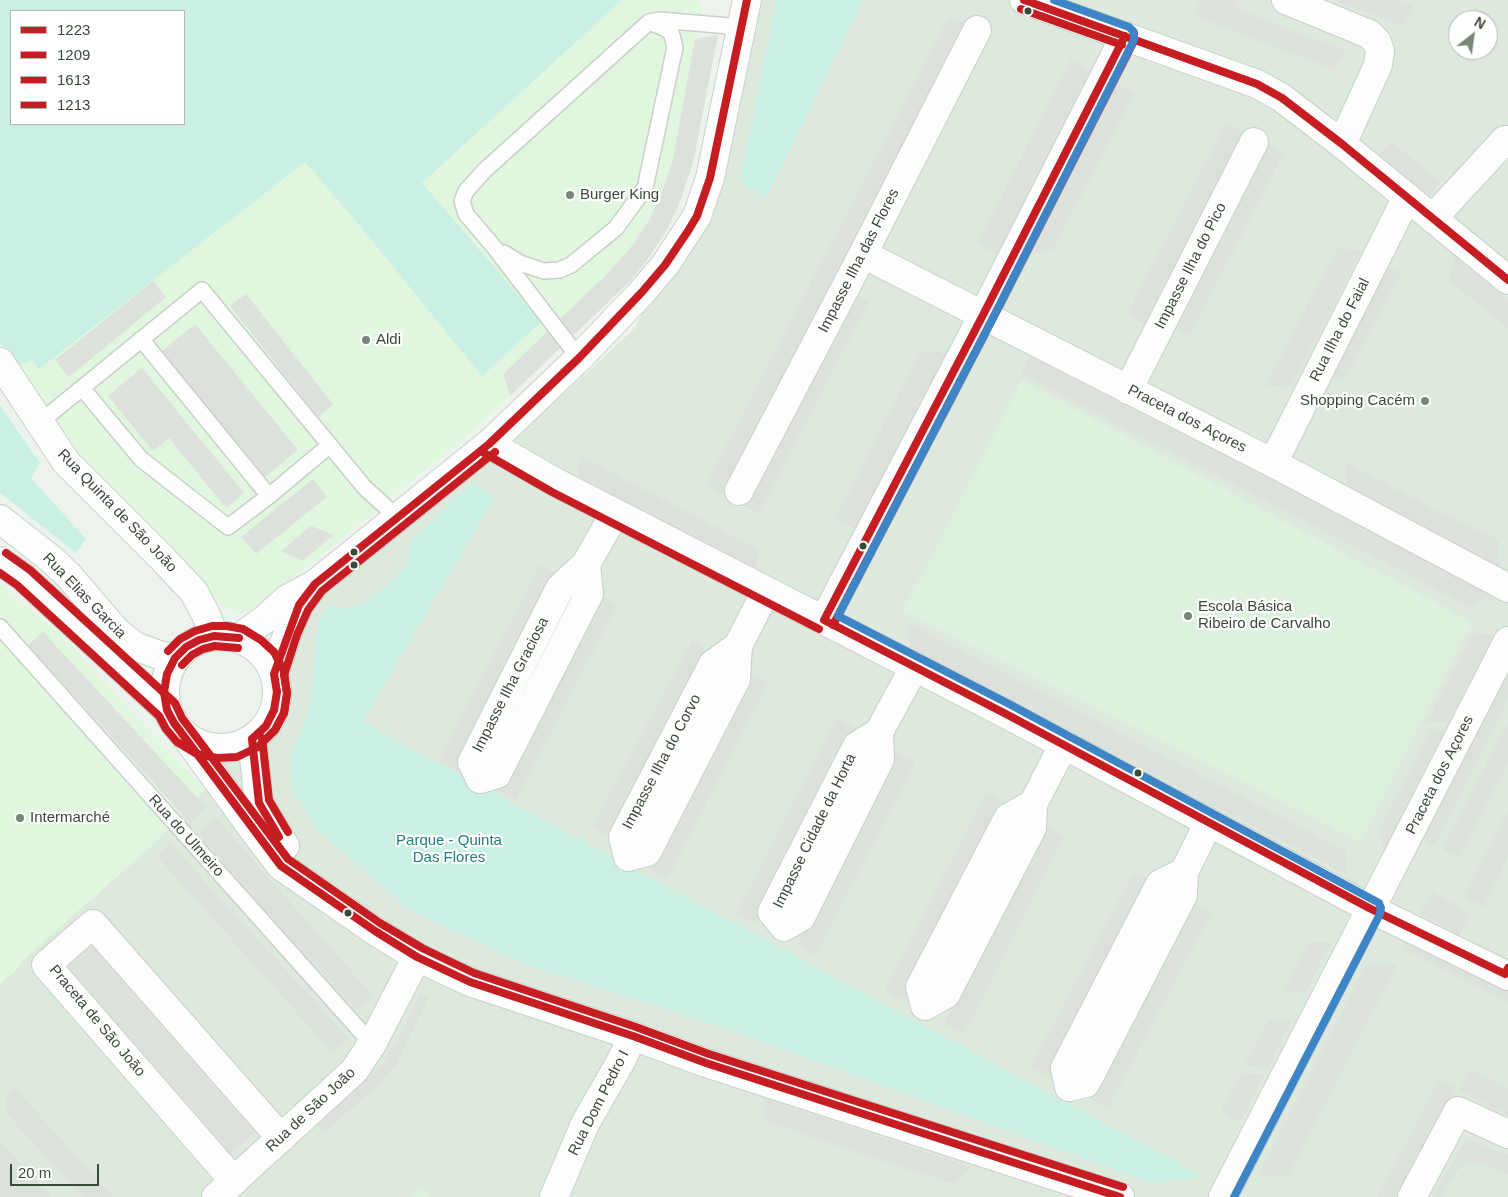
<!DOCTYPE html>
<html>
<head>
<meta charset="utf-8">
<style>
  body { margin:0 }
  #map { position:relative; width:1508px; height:1197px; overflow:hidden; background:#ecf3ec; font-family:Arial,sans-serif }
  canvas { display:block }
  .legend { position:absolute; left:10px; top:10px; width:175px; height:115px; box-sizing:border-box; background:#fff; border:1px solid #afb7af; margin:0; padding:6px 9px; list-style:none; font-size:15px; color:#384b36 }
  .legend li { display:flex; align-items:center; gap:10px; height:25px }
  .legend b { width:25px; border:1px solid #afb7af }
  .north { position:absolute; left:1448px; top:10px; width:50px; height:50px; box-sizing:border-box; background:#fff; border:1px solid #afb7af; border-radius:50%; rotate:30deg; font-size:14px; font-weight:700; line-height:20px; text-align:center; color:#384b36 }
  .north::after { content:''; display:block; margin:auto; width:18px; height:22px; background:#778676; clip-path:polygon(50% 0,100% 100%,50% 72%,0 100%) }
  .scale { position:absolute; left:10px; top:1164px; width:89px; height:22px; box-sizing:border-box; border:2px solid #384b36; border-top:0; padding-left:6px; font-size:15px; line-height:18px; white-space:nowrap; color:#384b36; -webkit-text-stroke:4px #fff; paint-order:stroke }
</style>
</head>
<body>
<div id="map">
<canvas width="1508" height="1197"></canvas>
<ul class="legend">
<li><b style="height:6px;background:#c61d23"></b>1223</li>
<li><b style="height:6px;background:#c61d23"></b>1209</li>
<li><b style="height:6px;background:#c61d23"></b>1613</li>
<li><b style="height:6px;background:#c61d23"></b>1213</li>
</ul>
<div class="north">N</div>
<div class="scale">20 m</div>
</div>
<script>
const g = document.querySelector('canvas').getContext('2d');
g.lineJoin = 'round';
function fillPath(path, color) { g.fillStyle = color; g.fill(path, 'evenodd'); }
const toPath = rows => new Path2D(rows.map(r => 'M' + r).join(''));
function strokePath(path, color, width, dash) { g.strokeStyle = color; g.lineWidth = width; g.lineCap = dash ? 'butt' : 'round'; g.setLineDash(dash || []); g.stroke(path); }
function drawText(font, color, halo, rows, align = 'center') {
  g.font = font + ' Arial,sans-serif'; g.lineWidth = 4.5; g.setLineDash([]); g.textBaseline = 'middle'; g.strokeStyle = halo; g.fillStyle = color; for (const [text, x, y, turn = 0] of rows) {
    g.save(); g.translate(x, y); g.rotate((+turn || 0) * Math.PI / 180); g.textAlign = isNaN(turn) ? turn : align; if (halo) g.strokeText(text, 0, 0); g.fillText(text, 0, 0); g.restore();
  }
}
fillPath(toPath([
  [736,0,1508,0,1508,1197,0,1197,0,984,17,969,25,958,158,840,205,789,254,717,284,682,308,612,377,549,488,464,635,328,690,208],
  [1458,20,1488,20,1488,50,1458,50]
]), '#dce9dc');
fillPath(toPath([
  [622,0,697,0,703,7,673,159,665,184,649,220,635,242,609,272,503,374,510,396,465,437,269,598,241,614,221,605,82,457,16,367,347,101,417,187],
  [0,585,61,635,205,789,158,840,25,958,17,969,0,984]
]), '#e0f6de');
fillPath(toPath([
  [1022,380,1472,622,1361,842,903,611],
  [418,1186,433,1197,412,1197]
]), '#def1de');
fillPath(toPath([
  [0,0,622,0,422,183,541,322,482,376,360,226,305,162,39,369,32,360,16,367,0,343],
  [11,11,184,11,184,124,11,124],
  [776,0,863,0,766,197,740,183],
  [0,405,40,463,31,478,86,539,76,553,0,493],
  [472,484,495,496,362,722,1202,1176,1151,1183,722,1027,525,964,410,910,317,829,293,791,290,757,310,707,318,622,329,605,343,609,361,605,385,588,405,568,411,541]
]), '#caf0e5');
fillPath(toPath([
  [1201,0,1238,0,1235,8,1346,51,1335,70,1194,16],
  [1333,0,1396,0,1414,6,1404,26],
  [949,17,966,25,722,494,706,485],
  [718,35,693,163,679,204,667,230,643,266,624,287,510,396,503,374,609,272,635,242,649,220,665,184,673,159,695,39],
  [1071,60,1090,70,1089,76,997,254,978,243],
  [1115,84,1135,92,1053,249,1035,254,1030,251],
  [1226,123,1246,132,1145,325,1127,314],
  [1391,142,1440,181,1429,198,1378,157],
  [1269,144,1284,152,1189,337,1176,329],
  [1338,248,1361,251,1291,387,1265,386],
  [1454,256,1508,300,1508,328,1449,280],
  [1380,271,1402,271,1345,379,1325,379],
  [153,281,166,297,69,377,55,360],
  [246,294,333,404,318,417,230,306],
  [856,294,869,301,759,513,743,505],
  [195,324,298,450,265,477,161,352],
  [921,352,947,352,856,529,835,519],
  [1031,355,1491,592,1470,607,1021,374],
  [142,368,244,493,226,508,169,438,153,451,108,396],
  [580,456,758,549,756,572,577,478],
  [1346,462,1433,509,1499,540,1499,567,1346,488],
  [313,479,327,497,256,554,241,537],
  [311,526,334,535,302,561,281,551],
  [540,565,558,574,457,771,439,760],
  [599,595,617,605,516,800,497,790],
  [907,622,1346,851,1347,875,909,648],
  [43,632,206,807,190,823,28,645],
  [1473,633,1495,634,1450,721,1427,722],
  [692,641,710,652,614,838,592,827],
  [748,672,768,683,667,879,647,868],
  [1499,673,1508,677,1508,698,1469,778,1434,846,1416,835],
  [837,718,859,730,757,923,736,914],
  [1508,722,1508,763,1459,858,1442,849],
  [1431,729,1446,729,1385,851,1378,833],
  [895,751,915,763,816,955,797,945],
  [986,792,1005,803,904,1001,885,991],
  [1508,811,1508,856,1483,907,1464,896],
  [216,818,373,996,357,1010,270,915,199,834],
  [1048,827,1064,836,964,1034,944,1023],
  [170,842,217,896,349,1038,332,1052,157,856],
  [1134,872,1153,882,1050,1078,1030,1068],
  [1432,892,1471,913,1459,935,1420,914],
  [1193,902,1212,912,1108,1108,1089,1098],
  [1405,936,1508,989,1508,1002,1404,949],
  [88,942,255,1133,227,1156,58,967],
  [1309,942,1331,943,1305,993,1284,990],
  [1366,965,1397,965,1288,1176,1258,1176],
  [420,993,429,997,396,1064,380,1083,324,1133,317,1125,383,1063,402,1033],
  [1269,1019,1292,1020,1268,1068,1244,1066],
  [1470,1069,1508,1088,1508,1115,1459,1090],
  [1241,1073,1264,1075,1240,1123,1221,1111],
  [1439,1079,1456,1088,1399,1197,1378,1197],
  [14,1087,113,1197,83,1197,7,1114,6,1097],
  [763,1098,971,1167,955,1184,855,1152,765,1121],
  [1466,1140,1508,1154,1508,1174,1485,1165,1474,1163,1463,1165,1456,1172,1442,1197,1432,1197],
  [2,1143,51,1197,0,1197,0,1145]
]), '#dce2db');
const service = toPath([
  [504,253,520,263,544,271,559,270,571,265,616,228,645,188,675,47,671,32,662,27,651,23],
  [141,339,269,496],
  [579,358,494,247,466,214,462,201,466,191,485,170,649,22,660,20,741,27],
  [82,388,141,459,228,527,269,496,330,445],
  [39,423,202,290,365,488,398,518],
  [0,627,372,1044]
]);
const minor = toPath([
  [1024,0,1257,84,1282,98,1342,144,1508,280],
  [1286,0,1369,34,1377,42,1380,51,1378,65,1342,144],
  [1433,218,1505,140,1508,140],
  [863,254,1273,463,1508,588],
  [0,362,66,462,162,558,194,592,207,617,214,636],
  [1128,390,1254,142],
  [489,444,557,483,1006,714,1371,909,1508,976],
  [1273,463,1407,197],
  [739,491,863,254,977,30],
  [586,564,560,588,472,762,480,779,497,774,589,594,586,564,615,513],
  [824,620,983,315,1125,36],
  [738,646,713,664,623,837,628,857,647,852,736,679,738,646,766,591],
  [879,732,857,746,772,912,784,927,801,917,880,759,879,732,915,666],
  [1033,804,1008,818,920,987,925,1006,946,994,1032,828,1033,804,1064,744],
  [1184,872,1160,884,1065,1068,1069,1087,1086,1083,1183,895,1184,872,1209,822],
  [234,1181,46,965,93,924,281,1138],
  [216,1197,354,1071,372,1044,417,957],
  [554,1197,585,1124,621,1061,633,1036],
  [1223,1197,1508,641],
  [1412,1197,1458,1111,1508,1134]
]);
const tertiary = toPath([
  [0,519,51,559,69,576,117,632,135,646,159,655,175,658],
  [0,561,23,577,167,710],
  '165 692a56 56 0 1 1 112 0a56 56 0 1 1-112 0Z',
  [239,638,265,619,287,599,315,584,489,444,579,358,642,292,665,265,697,216,710,178,747,0],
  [274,674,288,632,299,605,313,587],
  [184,734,255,832,281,866,375,931,417,957,470,982,633,1036,706,1063,1120,1197],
  [252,739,259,803,285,846]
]);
strokePath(service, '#c8d0c8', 18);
strokePath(minor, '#c8d0c8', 30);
strokePath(tertiary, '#c8d0c8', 30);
strokePath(service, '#fcfdfc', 15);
strokePath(minor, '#fcfdfc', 28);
strokePath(tertiary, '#fcfdfc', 28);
strokePath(toPath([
  [239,638,214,636,199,640,186,647,175,658,167,674,164,692,167,710,174,723,281,866,375,931,417,957,470,982,633,1036,706,1063,1120,1197],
  [252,739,259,803,279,837],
  [252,739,266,726,274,710,277,692,274,674,299,605,315,584,489,444,579,358,642,292,665,265,688,231,697,216,710,178,747,0]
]), '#c61d23', 8);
strokePath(toPath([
  [1021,9,1122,45],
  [484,453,552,492,819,629],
  [0,573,17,585,159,716,166,729,177,742,197,754,217,758,237,757,258,747,275,730,284,713,287,693,284,675,297,635,308,610,322,591,495,452],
  [833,625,992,320,1134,41],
  [182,665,192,655,203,649,215,646,238,648]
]), '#c61d23', 8);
strokePath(toPath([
  [6,553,30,570,175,703,182,718,288,859,380,923,422,948,474,973,636,1027,709,1054,1123,1187],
  [168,651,180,639,195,631,212,626,227,626,243,629,261,640,274,652,284,671,287,694,284,713,275,730,259,746],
  [262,738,269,800,288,832]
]), '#c61d23', 8);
strokePath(toPath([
  [1024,0,1257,84,1282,98,1342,144,1508,280],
  [1125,36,983,315,824,620,1006,714,1371,909,1505,974,1508,968]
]), '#c61d23', 8);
strokePath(toPath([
  [1054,0,1129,27,1134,32,1134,40,992,320,838,616,1011,705,1379,903,1381,908,1380,914,1234,1197]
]), '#3d85c6', 8);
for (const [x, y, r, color] of [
  [1028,11,4.5,"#384b36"],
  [570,195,5,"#778676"],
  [366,340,5,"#778676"],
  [1425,401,5,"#778676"],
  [863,546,4.5,"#384b36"],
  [354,552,4.5,"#384b36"],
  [354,565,4.5,"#384b36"],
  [1188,616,5,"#778676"],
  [1138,773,4.5,"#384b36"],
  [20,818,5,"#778676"],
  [348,913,4.5,"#384b36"]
]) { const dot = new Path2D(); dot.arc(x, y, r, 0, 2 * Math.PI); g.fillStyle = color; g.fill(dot); strokePath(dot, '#fff', 2); }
drawText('15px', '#384b36', '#fff', [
  ["Burger King",580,195],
  ["Aldi",376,340],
  ["Shopping Cacém",1415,401,"right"],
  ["Escola Básica",1198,607],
  ["Ribeiro de Carvalho",1198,624],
  ["Intermarché",30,818]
], 'left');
drawText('15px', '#384b36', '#fff', [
  ["Impasse Ilha das Flores",859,261,-63],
  ["Impasse Ilha do Pico",1191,266,-63],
  ["Rua Ilha do Faial",1340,330,-63],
  ["Praceta dos Açores",1187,419,27],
  ["Rua Quinta de São João",117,511,46],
  ["Rua Elias Garcia",84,596,46],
  ["Impasse Ilha Graciosa",511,685,-63],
  ["Impasse Ilha do Corvo",662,762,-62],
  ["Praceta dos Açores",1440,775,-63],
  ["Impasse Cidade da Horta",815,831,-64],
  ["Rua do Ulmeiro",186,836,48],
  ["Praceta de São João",97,1021,50],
  ["Rua Dom Pedro I",599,1103,-63],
  ["Rua de São João",311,1110,-43]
]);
drawText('15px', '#217e79', '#fff', [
  ["Parque - Quinta",449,841],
  ["Das Flores",449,858]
]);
</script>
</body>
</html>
